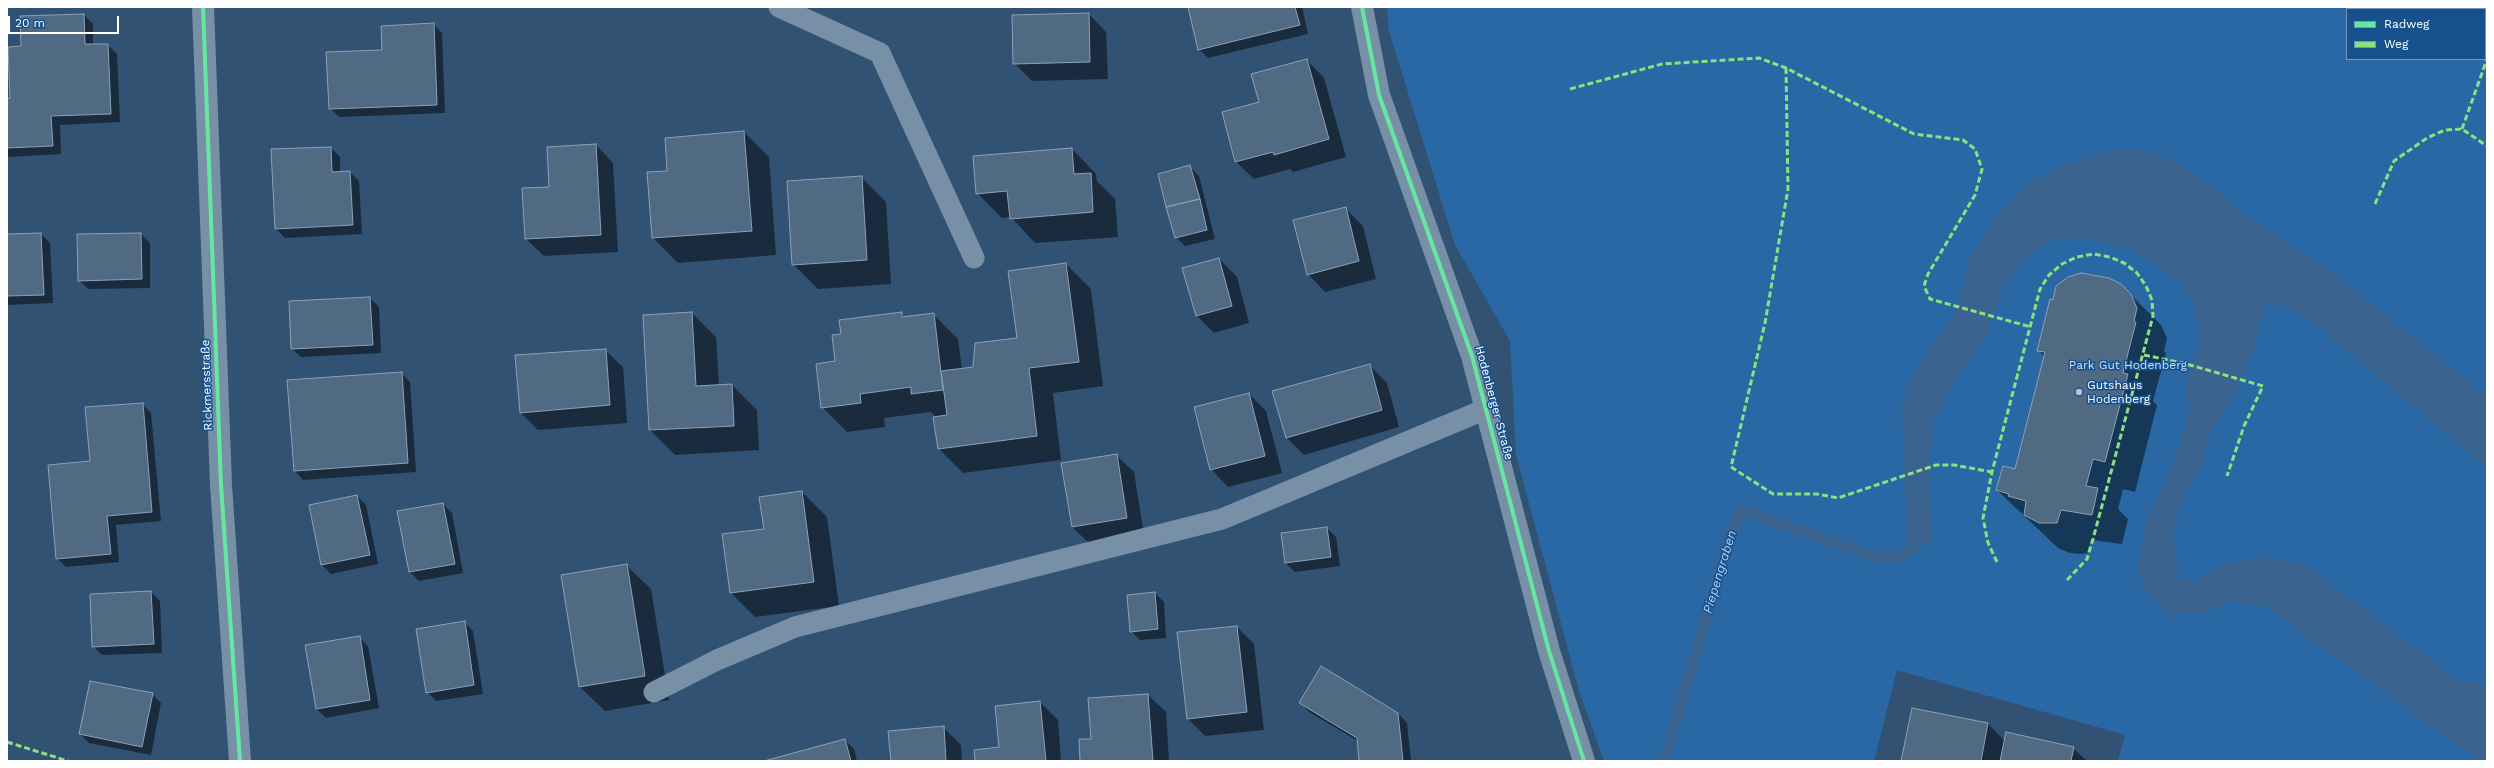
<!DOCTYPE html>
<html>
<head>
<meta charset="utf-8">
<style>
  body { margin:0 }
  #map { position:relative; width:2494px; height:768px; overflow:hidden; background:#315273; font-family:"Work Sans",sans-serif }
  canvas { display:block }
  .frame { position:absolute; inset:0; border:8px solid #fff; pointer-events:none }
  .legend { position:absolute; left:2346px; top:8px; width:140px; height:52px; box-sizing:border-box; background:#16518e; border:1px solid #7397bb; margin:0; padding:5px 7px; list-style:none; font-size:12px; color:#fff }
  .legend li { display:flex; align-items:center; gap:8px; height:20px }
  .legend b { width:20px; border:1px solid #7397bb }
  .scale { position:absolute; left:8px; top:16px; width:111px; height:18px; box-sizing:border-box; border:2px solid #fff; border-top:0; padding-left:5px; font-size:12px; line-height:14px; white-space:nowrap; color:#fff; -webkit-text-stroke:3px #16518e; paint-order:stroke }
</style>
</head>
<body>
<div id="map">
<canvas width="2494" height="768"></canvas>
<div class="frame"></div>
<ul class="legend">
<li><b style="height:5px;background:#66e7a1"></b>Radweg</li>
<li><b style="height:5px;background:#8de07e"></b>Weg</li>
</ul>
<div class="scale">20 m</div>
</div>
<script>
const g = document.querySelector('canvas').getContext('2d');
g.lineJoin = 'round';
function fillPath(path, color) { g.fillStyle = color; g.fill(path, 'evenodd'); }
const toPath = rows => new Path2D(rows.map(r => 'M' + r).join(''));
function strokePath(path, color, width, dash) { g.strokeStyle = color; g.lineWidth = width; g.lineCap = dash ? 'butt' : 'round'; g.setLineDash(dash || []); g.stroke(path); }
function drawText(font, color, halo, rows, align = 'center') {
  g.font = font + ' "Work Sans",sans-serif'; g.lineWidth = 3; g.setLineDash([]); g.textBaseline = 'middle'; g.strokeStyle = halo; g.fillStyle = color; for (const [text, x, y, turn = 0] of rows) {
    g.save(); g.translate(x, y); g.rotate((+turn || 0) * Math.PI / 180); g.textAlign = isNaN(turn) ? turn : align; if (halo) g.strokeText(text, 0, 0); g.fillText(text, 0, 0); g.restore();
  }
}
fillPath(toPath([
  [1387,7,2487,7,2487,761,2118,761,2125,735,1897,670,1874,761,1604,761,1579,691,1516,455,1510,341,1455,245,1389,31],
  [2347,9,2485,9,2485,59,2347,59]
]), '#2968a5');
fillPath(toPath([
  [2114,150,2141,150,2175,161,2207,183,2246,216,2342,280,2487,396,2487,468,2314,324,2281,305,2267,303,2251,357,2233,396,2212,429,2199,469,2179,509,2173,539,2179,579,2195,581,2221,565,2266,557,2308,566,2455,679,2487,685,2487,761,2479,761,2265,606,2231,601,2197,614,2167,614,2150,595,2137,571,2146,524,2170,470,2188,418,2191,403,2185,394,2187,377,2201,338,2195,308,2180,284,2159,267,2127,249,2087,238,2054,239,2025,258,2002,291,1985,337,1956,378,1933,424,1930,453,1931,541,1912,550,1906,532,1902,406,1907,384,1953,316,1964,284,1969,258,1996,218,2030,181,2072,162]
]), '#3a648f');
fillPath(toPath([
  [1189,7,1302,7,1308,34,1208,58,1199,49],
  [1089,14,1106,32,1108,79,1032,81,1014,63],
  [84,15,93,24,93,45,108,45,117,54,120,122,60,125,61,154,8,157,7,99,11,99,22,47],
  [433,24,442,33,445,113,339,117,330,108],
  [1307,60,1324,78,1346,157,1293,172,1290,169,1254,179,1236,162,1223,113,1260,102],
  [744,132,769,157,776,255,678,263,653,238,648,173,668,171],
  [596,145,613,163,618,252,544,256,526,239,550,188],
  [331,148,340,157,340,173,350,172,359,181,362,234,285,238,276,229],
  [1072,149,1096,174,1097,181,1115,199,1118,237,1035,243,1011,217,1002,218,977,193],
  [1190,167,1199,176,1215,239,1185,246,1176,237],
  [861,177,886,202,891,284,818,289,793,264],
  [1345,208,1363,226,1376,279,1325,292,1308,274],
  [41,234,50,243,53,303,7,305,7,235],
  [141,234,150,243,150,288,88,289,79,280],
  [1219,259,1237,277,1249,323,1214,333,1197,316,1183,269],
  [1066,264,1091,289,1103,386,1053,393,1061,460,963,473,939,449,936,417,931,412,884,418,885,427,847,432,822,407,837,362,842,335,901,313,906,318,933,314,958,339,962,370,974,368,1018,339],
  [2081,274,2095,275,2121,285,2161,325,2167,338,2164,351,2166,353,2153,401,2157,405,2135,492,2123,489,2118,509,2128,519,2122,544,2091,540,2087,553,2082,554,2070,553,2058,548,1997,490,2016,470,2045,357,2038,350,2053,301],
  [370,298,379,307,381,353,301,357,292,349],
  [692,313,716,337,719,386,732,385,757,410,759,450,675,455,650,430,644,316],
  [605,350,623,367,627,423,538,430,520,412],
  [1369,365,1387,383,1399,427,1304,455,1286,437],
  [401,373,410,382,416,472,303,480,295,471],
  [1249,394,1266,411,1282,473,1228,487,1211,469],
  [142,404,151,413,161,521,116,525,119,562,66,567,57,558,91,462],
  [1116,455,1134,472,1144,535,1090,544,1072,527],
  [802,492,827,517,839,606,755,617,731,593,765,530],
  [357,496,366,505,378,564,331,574,322,565,310,506],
  [443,504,452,513,463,573,419,581,410,572,399,512],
  [1327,528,1336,537,1340,566,1295,572,1286,563,1282,534],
  [626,565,651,589,669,700,605,711,580,687,562,576],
  [151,592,160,601,162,653,102,655,93,646],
  [1155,593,1164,602,1166,638,1140,640,1131,631],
  [464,622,473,631,483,694,436,701,427,692],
  [1237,627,1254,644,1264,730,1205,736,1188,719],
  [359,637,368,646,379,708,326,718,317,709],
  [152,694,161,703,151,755,89,743,80,734],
  [1148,695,1166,712,1169,761,1081,761],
  [1040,702,1058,720,1061,761,976,761,1000,748],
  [1300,703,1398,713,1407,723,1411,761,1360,761,1358,741,1309,712],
  [1913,709,1988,724,2005,741,2073,748,2087,761,1902,761],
  [943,727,961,745,962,761,892,761],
  [845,740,854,749,857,761,768,761]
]), '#0007');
strokePath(toPath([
  [1664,761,1733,526,1743,510,1873,557,1896,558,1912,550]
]), '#3a648f', 11);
const building = toPath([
  [1188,7,1295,7,1300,25,1198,50,1188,7],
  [1089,13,1090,62,1013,64,1012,15,1089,13],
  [84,14,85,44,108,44,111,114,51,116,53,146,7,148,7,98,10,98,8,47,21,46,20,16,84,14],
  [434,23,437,105,329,109,326,52,382,50,381,26,434,23],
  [1307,59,1329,139,1274,155,1273,152,1235,162,1222,112,1259,102,1251,74,1307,59],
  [744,131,752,231,652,238,647,172,667,171,665,138,744,131],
  [596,144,601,235,525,239,522,188,549,187,547,147,596,144],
  [331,147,332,172,350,171,353,225,275,229,271,149,331,147],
  [1072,148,1074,174,1091,173,1093,212,1010,219,1007,191,976,194,973,156,1072,148],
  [1190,165,1200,199,1166,207,1158,174,1190,165],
  [862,176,867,260,792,265,787,181,862,176],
  [1200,199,1207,230,1175,238,1166,207,1200,199],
  [1346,207,1359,261,1307,275,1293,220,1346,207],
  [41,233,44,295,7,296,7,234,41,233],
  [141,233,142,279,78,281,77,234,141,233],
  [1219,258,1232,306,1196,316,1182,268,1219,258],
  [1066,263,1079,362,1029,368,1037,436,938,449,933,417,947,415,941,371,973,367,975,343,1017,338,1008,271,1066,263],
  [2081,273,2109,278,2121,284,2131,294,2137,308,2134,321,2136,322,2123,373,2128,374,2105,462,2093,459,2086,486,2098,488,2092,515,2061,510,2057,523,2039,523,2024,515,2026,501,2008,496,2009,494,1996,490,2003,466,2015,469,2045,352,2037,351,2050,299,2053,300,2056,286,2068,277,2081,273],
  [370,297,373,345,291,349,289,301,370,297],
  [692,312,696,386,732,384,734,426,649,430,643,315,692,312],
  [902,312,902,317,934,313,943,390,911,394,911,387,860,394,861,403,821,408,816,364,835,361,832,335,841,334,839,320,902,312],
  [606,349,610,405,520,413,515,355,606,349],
  [1370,364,1382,410,1286,438,1272,391,1370,364],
  [402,372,408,463,294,471,287,380,402,372],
  [1249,393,1265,456,1210,470,1194,407,1249,393],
  [143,403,152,512,107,516,111,554,56,559,48,465,90,461,85,407,143,403],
  [1117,454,1127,518,1072,527,1061,463,1117,454],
  [802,491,814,582,730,593,722,534,764,529,759,497,802,491],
  [357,495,370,555,321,565,309,505,357,495],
  [443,503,455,564,409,572,397,511,443,503],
  [1327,527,1331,557,1285,563,1281,533,1327,527],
  [627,564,645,676,579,687,561,575,627,564],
  [151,591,154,644,92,647,90,594,151,591],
  [1155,592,1158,629,1130,632,1127,595,1155,592],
  [465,621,474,685,426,693,416,629,465,621],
  [1237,626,1247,712,1187,719,1177,632,1237,626],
  [360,636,370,700,316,709,305,645,360,636],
  [1321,666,1398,713,1403,761,1359,761,1357,738,1299,703,1321,666],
  [90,681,153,693,142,747,79,734,90,681],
  [1148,694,1153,761,1080,761,1079,739,1091,739,1088,698,1148,694],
  [1040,701,1046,761,975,761,974,750,999,747,995,706,1040,701],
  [1912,708,1988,723,1981,761,1901,761,1912,708],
  [944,726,946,761,891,761,888,731,944,726],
  [2006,732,2074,747,2071,761,2000,761,2006,732],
  [845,739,851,761,764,761,845,739]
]);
fillPath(building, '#506a84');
strokePath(building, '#8da1b4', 1);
strokePath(toPath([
  [779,7,880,53,974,258],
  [654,692,717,660,795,627,1222,519,1486,409]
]), '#7890a6', 21);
strokePath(toPath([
  [203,7,221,485,240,761],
  [1362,7,1379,95,1472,356,1549,651,1584,761]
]), '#7890a6', 22);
strokePath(toPath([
  [1786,68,1788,189,1765,323,1731,467,1773,494,1817,494,1838,498,1936,465,1954,465,1992,472],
  [1570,89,1662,64,1759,58,1786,68,1914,134,1963,140,1975,149,1982,169,1975,195,1928,274,1924,286,1930,299,2031,327],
  [2462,129,2487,59],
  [2375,204,2394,161,2427,138,2445,130,2462,129,2487,146],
  [2144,355,2183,363,2263,386,2244,426,2227,476],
  [1997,562,1988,543,1983,518,1992,472,2040,289,2049,275,2062,264,2077,257,2093,254,2110,257,2124,263,2137,273,2146,286,2152,300,2153,316,2093,539,2087,559,2067,580],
  [7,742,68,761]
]), '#8de07e', 3, [6, 3]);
strokePath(toPath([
  [203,7,221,485,240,761],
  [1362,7,1379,95,1472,356,1549,651,1584,761]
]), '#66e7a1', 4);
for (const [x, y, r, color] of [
  [2079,392,4,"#b7c2ce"]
]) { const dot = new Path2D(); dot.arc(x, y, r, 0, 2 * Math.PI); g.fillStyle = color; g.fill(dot); strokePath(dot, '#16518e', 1.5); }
drawText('12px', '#c8e2fb', '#16518e', [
  ["Park Gut Hodenberg",2128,365]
]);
drawText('12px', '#fff', '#16518e', [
  ["Rickmersstraße",207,385,-92],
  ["Hodenberger Straße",1494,403,75]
]);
drawText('12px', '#fff', '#16518e', [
  ["Gutshaus",2087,385],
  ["Hodenberg",2087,399]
], 'left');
drawText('italic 13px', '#add3f7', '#16518e', [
  ["Piepengraben",1720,572,-73]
]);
</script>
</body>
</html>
